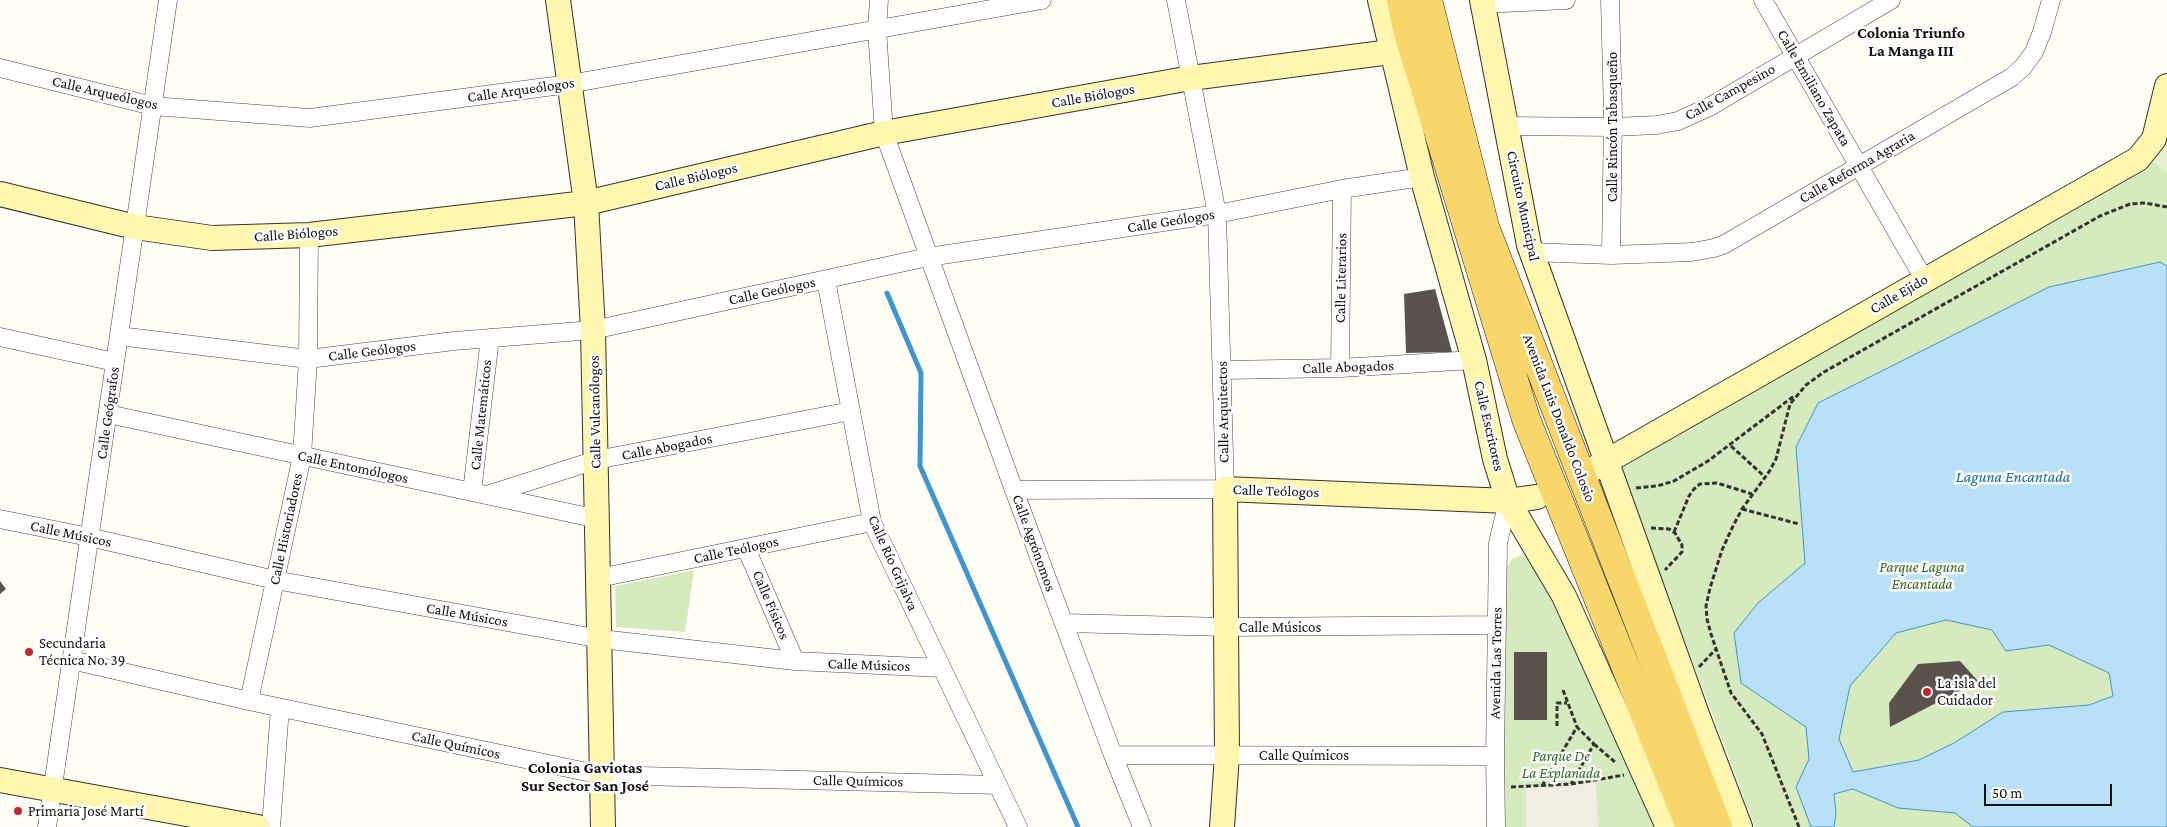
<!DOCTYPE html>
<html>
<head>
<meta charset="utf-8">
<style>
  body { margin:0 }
  #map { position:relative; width:2167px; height:827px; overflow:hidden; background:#fffdf5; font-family:"Crimson Pro",serif }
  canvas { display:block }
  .scale { position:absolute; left:1984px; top:784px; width:128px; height:22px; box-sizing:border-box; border:2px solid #111; border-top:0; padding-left:6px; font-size:15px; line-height:18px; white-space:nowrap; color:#111; -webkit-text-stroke:4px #fff; paint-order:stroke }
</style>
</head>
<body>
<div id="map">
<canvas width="2167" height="827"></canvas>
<div class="scale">50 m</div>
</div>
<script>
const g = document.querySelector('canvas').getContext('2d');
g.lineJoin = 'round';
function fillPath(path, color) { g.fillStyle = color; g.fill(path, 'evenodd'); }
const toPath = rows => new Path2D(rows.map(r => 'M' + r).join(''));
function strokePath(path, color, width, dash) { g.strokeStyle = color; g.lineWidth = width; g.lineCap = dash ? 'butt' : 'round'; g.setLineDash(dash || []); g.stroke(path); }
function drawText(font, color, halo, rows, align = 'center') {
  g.font = font + ' "Crimson Pro",serif'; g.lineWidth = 5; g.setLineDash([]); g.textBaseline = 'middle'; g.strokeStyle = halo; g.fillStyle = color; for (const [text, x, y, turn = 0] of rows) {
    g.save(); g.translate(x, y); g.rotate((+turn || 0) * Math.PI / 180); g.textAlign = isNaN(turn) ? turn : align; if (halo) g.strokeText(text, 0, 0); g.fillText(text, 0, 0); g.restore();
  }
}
fillPath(toPath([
  [2167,129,2167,827,1755,827,1619,467,2044,227,2134,173],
  [1526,553,1533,556,1659,827,1500,827,1505,570,1512,559],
  [694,570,685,632,616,627,615,586]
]), '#d5ebbd');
fillPath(toPath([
  [2167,129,2167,173,2151,161]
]), '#e6f2cf');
fillPath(toPath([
  [1596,782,1598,827,1526,827,1526,788]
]), '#f1ede2');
const water = toPath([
  [2160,262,2167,266,2167,827,1973,827,1955,813,1898,808,1853,789,1834,794,1836,813,1834,827,1811,827,1796,787,1809,759,1806,727,1741,683,1734,633,1758,603,1805,563,1796,447,1818,403,2049,287,2160,262],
  [1946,620,1992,630,2006,651,2049,645,2109,673,2113,696,2089,705,2003,712,1954,743,1919,760,1853,772,1839,739,1850,686,1896,633,1946,620]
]);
fillPath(water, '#b9e0f7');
strokePath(water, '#3f96cf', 1);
strokePath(toPath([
  [887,293,921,373,920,466,1078,827]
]), '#3f96cf', 5);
fillPath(toPath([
  [1435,289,1452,352,1406,353,1404,294],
  [0,581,6,589,0,594],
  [1514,652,1547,652,1547,720,1514,720],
  [1960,661,1978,681,1890,727,1889,703,1918,664]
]), '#5a524d');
const street = toPath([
  [879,0,877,29,884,133,1014,490,1113,755,1142,827],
  [1610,0,1613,115,1611,255],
  [1763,0,1924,279],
  [1482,4,1566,0],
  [0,68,153,106,310,118,569,84,1042,0],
  [1506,126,1613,127,1657,125,1678,121,1711,106,1891,0],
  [1531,252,1611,255,1692,252,1714,248,1725,244,2012,77,2023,67,2034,52,2042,32,2051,0],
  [826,280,872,522,1018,827],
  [119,336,308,359,454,341,593,330,928,257,1217,214,1342,189,1422,177],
  [0,337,115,362],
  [1340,368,1342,189],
  [1222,370,1340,368,1474,360],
  [108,414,598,519],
  [1014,490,1225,489,1217,214,1176,0],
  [472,492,490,338],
  [487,495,596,460,851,411],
  [0,519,89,537,275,580,601,639,795,661,941,668],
  [746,548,795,661],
  [599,578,872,522],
  [1064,623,1226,627,1497,625],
  [71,660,249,701,601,775,998,785],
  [249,701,302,456,308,359,309,235],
  [1113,755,1495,756],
  [47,827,168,0],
  [271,827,280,708],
  [1496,827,1495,756,1498,543,1508,501]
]);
const secondary = toPath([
  [558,0,586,203,593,330,603,827],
  [1380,0,1422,177,1474,360,1495,459,1508,501,1564,596,1668,827],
  [1482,0,1529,245,1698,717,1740,827],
  [0,194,135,227,212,238,309,235,586,203,884,133,1191,78,1390,52],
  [1593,469,2138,159,2154,139,2167,86],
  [0,780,258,827],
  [1222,827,1227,755,1225,489,1508,501,1537,497]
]);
const primary = toPath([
  [1401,0,1407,30,1526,419,1690,827],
  [1428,0,1485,227,1718,827]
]);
strokePath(street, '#444', 19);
strokePath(secondary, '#333', 26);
strokePath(primary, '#222', 29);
strokePath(toPath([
  [1731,446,1765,477],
  [1636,488,1657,486,1674,481,1708,461,1794,396],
  [1742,509,1799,524],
  [1651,528,1669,529,1675,533,1682,545,1682,552,1665,570],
  [1674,532,1689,496,1694,489,1700,484,1717,483,1752,494],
  [1699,667,1716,649],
  [1563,690,1577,727],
  [1557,726,1557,703,1567,703],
  [1594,744,1616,763],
  [1542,786,1577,727,1594,744,1571,784],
  [1511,787,1571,784,1624,775],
  [1799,827,1762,734,1731,693,1711,634,1707,619,1706,606,1710,588,1722,550,1733,526,1742,509,1769,472,1776,459,1790,404,1806,385,1824,372,2100,216,2130,204,2145,203,2167,207]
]), '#333', 3, [5, 2.5]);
strokePath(street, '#fff', 18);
strokePath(secondary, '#fff6b0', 24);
strokePath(primary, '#f9d66b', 28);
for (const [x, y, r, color] of [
  [29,652,5,"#c4262e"],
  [1927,692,5,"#c4262e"],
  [18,811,5,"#c4262e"]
]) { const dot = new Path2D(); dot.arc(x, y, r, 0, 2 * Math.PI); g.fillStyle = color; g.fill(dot); strokePath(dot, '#fff', 2); }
drawText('15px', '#111', '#fff', [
  ["Calle Emiliano Zapata",1814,88,60],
  ["Calle Arqueólogos",521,90,-8],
  ["Calle Campesino",1730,92,-29],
  ["Calle Arqueólogos",105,93,13],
  ["Calle Biólogos",1093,96,-10],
  ["Calle Rincón Tabasqueño",1612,127,-90],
  ["Calle Reforma Agraria",1857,167,-30],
  ["Calle Biólogos",696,177,-13],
  ["Circuito Municipal",1523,206,78],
  ["Calle Geólogos",1171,221,-9],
  ["Calle Biólogos",296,234,-4],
  ["Calle Literarios",1341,278,-89],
  ["Calle Geólogos",772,291,-12],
  ["Calle Ejido",1899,294,-30],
  ["Calle Geólogos",372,351,-7],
  ["Calle Abogados",1348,367,-2],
  ["Calle Vulcanólogos",595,412,-91],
  ["Calle Arquitectos",1223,412,-91],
  ["Calle Geógrafos",108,413,-82],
  ["Calle Matemáticos",481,415,-84],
  ["Avenida Luis Donaldo Colosio",1559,418,69],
  ["Calle Escritores",1489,426,77],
  ["Calle Abogados",667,447,-11],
  ["Calle Entomólogos",353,467,12],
  ["Calle Teólogos",1276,491,2],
  ["Calle Historiadores",286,529,-78],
  ["Calle Músicos",71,534,12],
  ["Calle Agrónomos",1034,543,70],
  ["Calle Teólogos",736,550,-12],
  ["Calle Río Grijalva",893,563,66],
  ["Calle Físicos",771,605,67],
  ["Calle Músicos",467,615,10],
  ["Calle Músicos",1280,627],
  ["Avenida Las Torres",1496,663,-89],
  ["Calle Músicos",869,665,2],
  ["Calle Químicos",456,745,12],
  ["Calle Químicos",1304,755],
  ["Calle Químicos",858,781,1]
]);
drawText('italic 15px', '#2f6b1f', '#fff', [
  ["Parque Laguna",1922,567],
  ["Encantada",1922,584],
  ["Parque De",1561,756],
  ["La Explanada",1561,773]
]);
drawText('15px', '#111', '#fff', [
  ["Secundaria",39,643],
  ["Técnica No. 39",39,660],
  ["La isla del",1937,683],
  ["Cuidador",1937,700],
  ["Primaria José Martí",28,811]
], 'left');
drawText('bold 16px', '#111', '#fff', [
  ["Colonia Triunfo",1911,33],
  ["La Manga III",1911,51],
  ["Colonia Gaviotas",585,768],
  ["Sur Sector San José",585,786]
]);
drawText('italic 16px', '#1768a6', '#fff', [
  ["Laguna Encantada",2013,477]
]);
</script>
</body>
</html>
